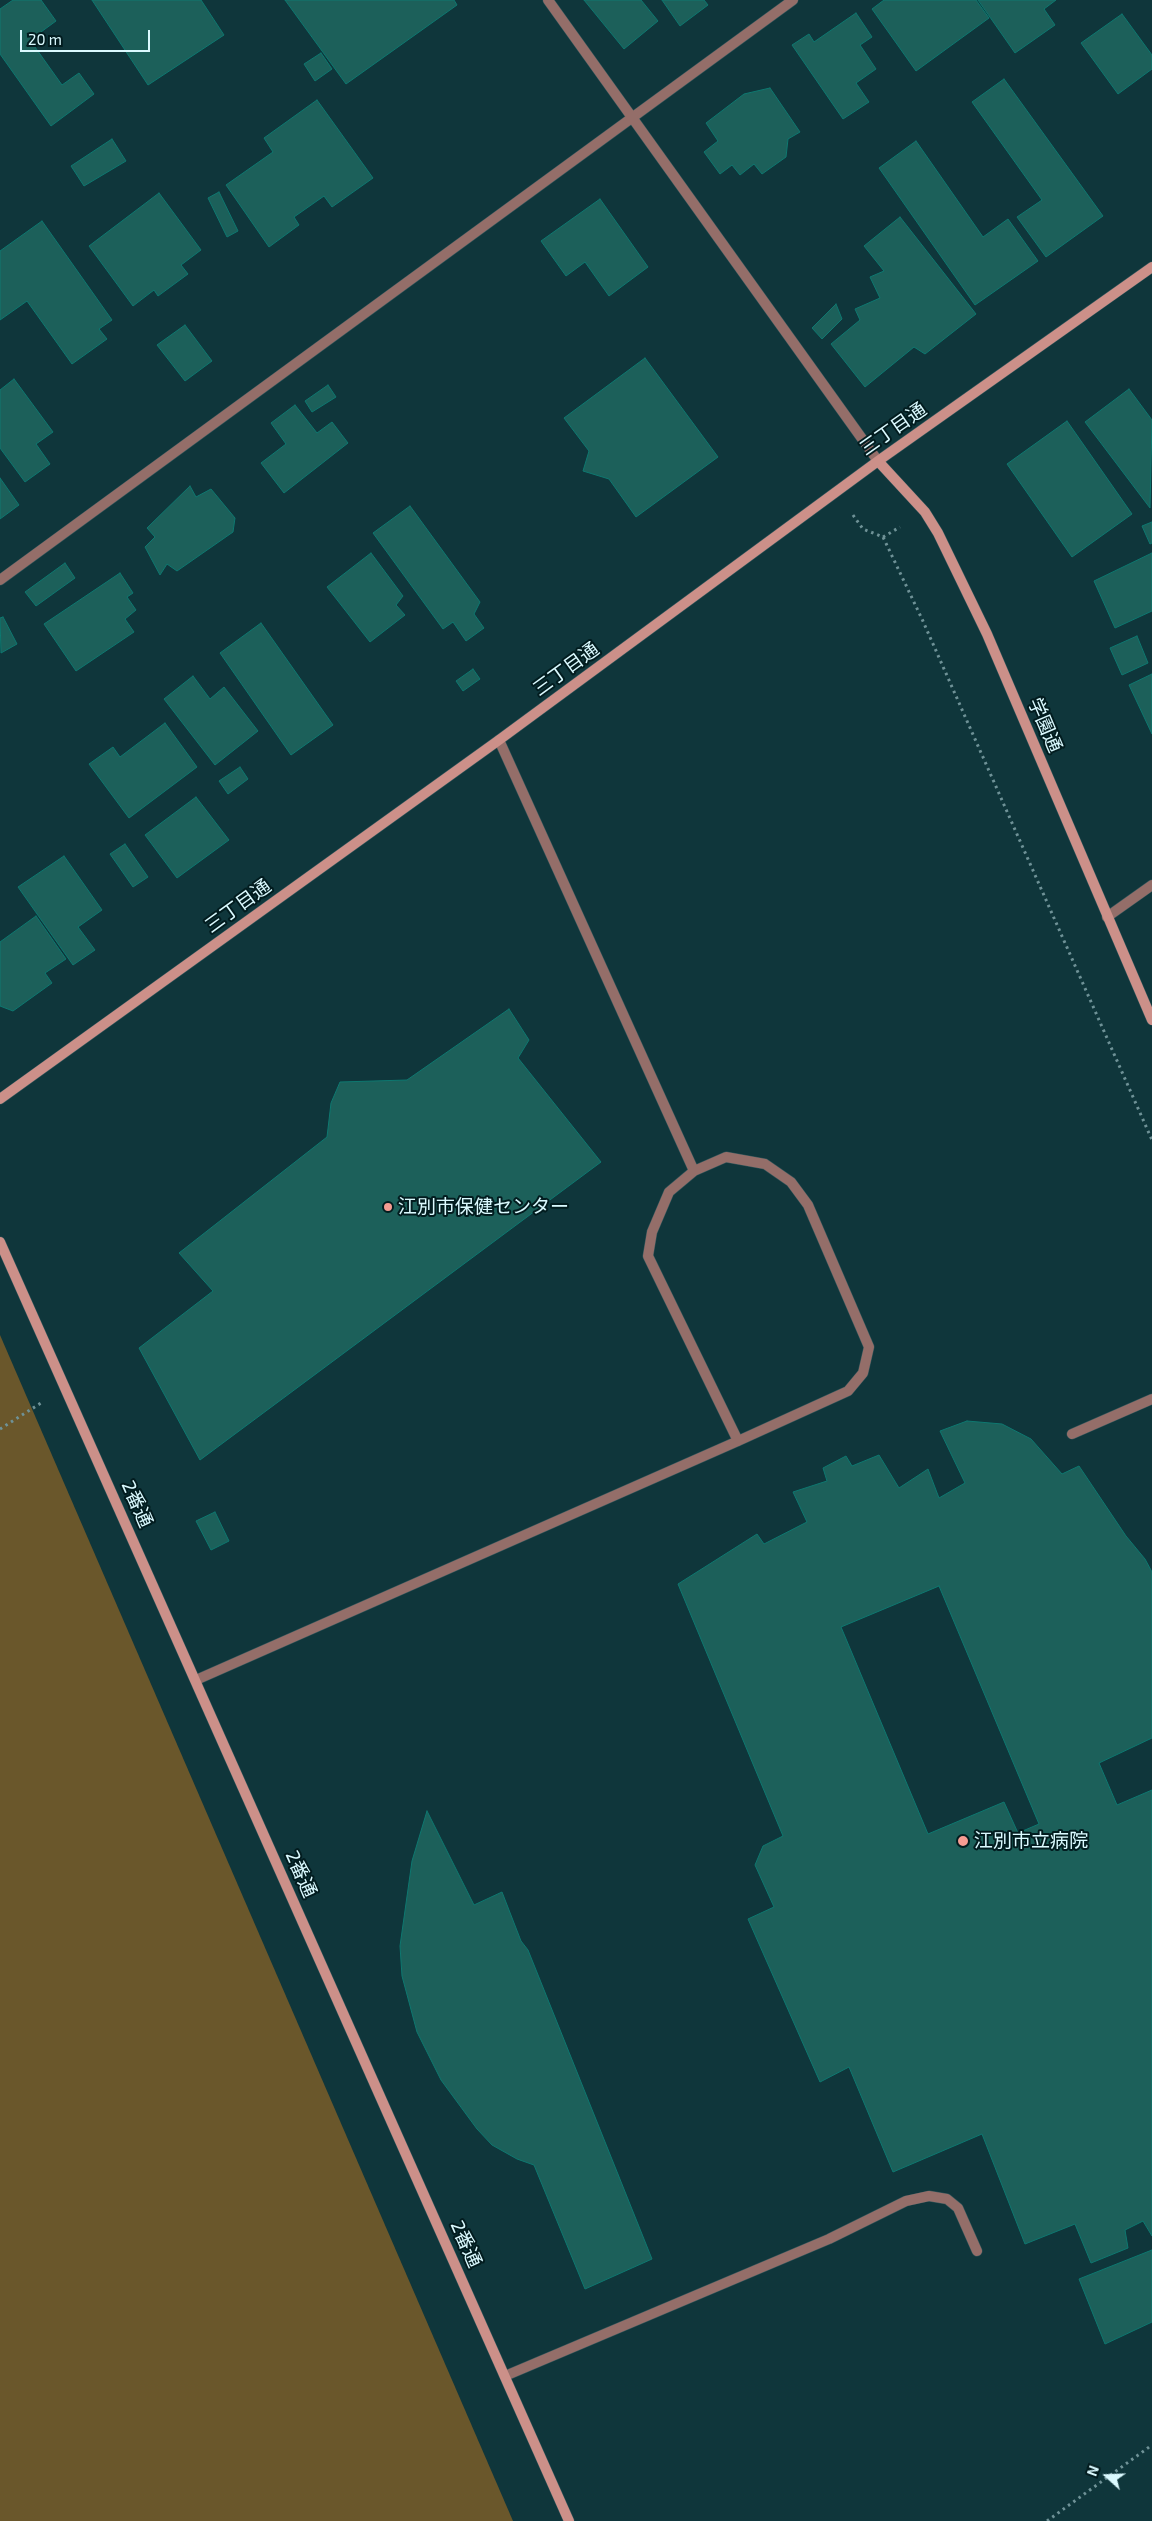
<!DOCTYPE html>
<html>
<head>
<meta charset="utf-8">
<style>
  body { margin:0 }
  #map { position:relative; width:1152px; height:2521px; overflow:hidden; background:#0f363b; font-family:"Exo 2",sans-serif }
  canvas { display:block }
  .north { position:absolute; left:1082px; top:2451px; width:50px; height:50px; -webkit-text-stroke:4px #021c1f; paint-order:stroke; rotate:290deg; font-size:14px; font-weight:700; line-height:20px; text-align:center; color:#dbfaff }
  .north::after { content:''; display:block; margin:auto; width:18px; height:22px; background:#dbfaff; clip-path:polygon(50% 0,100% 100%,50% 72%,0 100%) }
  .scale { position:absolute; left:20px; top:30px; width:130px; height:22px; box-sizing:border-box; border:2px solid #dbfaff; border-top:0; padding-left:6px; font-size:15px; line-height:18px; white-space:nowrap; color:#dbfaff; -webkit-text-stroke:4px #021c1f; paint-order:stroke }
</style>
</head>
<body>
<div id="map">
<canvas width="1152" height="2521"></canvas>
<div class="north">N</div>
<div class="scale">20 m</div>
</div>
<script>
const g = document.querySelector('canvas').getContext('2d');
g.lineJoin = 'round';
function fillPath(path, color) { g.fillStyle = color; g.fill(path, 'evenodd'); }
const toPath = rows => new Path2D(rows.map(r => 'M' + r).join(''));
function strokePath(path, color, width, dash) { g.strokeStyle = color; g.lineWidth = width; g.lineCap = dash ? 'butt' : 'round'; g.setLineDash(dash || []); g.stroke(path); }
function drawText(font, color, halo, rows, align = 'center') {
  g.font = font + ' "Exo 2","Noto Sans JP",sans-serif'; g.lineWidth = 4; g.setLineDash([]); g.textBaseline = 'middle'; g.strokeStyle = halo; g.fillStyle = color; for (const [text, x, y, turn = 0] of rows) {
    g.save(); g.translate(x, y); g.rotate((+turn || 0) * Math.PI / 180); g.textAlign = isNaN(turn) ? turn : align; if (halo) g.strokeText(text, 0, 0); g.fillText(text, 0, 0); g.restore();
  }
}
fillPath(toPath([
  [0,1335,513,2521,0,2521]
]), '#6a572b');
const building = toPath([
  [13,0,41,0,56,21,30,40,62,85,79,73,94,94,51,126,0,54,0,9,13,0],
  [92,0,201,0,224,35,148,85,92,0],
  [285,0,454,0,457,5,346,84,285,0],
  [584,0,641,0,658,21,624,49,584,0],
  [662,0,704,0,708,5,680,26,662,0],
  [884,0,976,0,989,18,916,71,872,9,884,0],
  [978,0,1056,0,1044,9,1055,25,1015,53,978,0],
  [856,13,872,37,860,45,876,69,856,83,869,102,843,119,792,45,809,34,814,42,856,13],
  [1122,14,1152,55,1152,69,1118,94,1081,43,1122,14],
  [321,53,332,69,315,81,304,64,321,53],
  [1004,79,1103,216,1046,257,1017,217,1042,200,972,102,1004,79],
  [770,88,800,132,788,139,786,157,762,174,754,164,740,175,732,165,720,174,704,152,718,141,706,123,744,94,770,88],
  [317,100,373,178,332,207,324,196,294,217,299,225,269,247,226,185,273,152,264,138,317,100],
  [112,139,126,161,84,186,71,166,112,139],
  [916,141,983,237,1008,219,1038,261,975,305,879,168,916,141],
  [219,192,238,231,227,237,208,198,219,192],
  [159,193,201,250,181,265,188,274,158,296,154,290,133,306,89,246,159,193],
  [600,199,648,267,609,296,585,262,566,276,541,241,600,199],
  [900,217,976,314,925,354,914,347,865,387,831,344,860,320,855,309,880,298,870,277,884,271,864,246,900,217],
  [42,221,112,320,99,329,107,339,72,364,27,301,0,320,0,251,42,221],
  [836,304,842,319,822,339,812,328,836,304],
  [185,325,212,361,185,381,157,345,185,325],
  [645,358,718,457,636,517,609,479,583,471,589,451,564,418,645,358],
  [14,379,53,432,36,444,50,464,25,482,0,448,0,390,14,379],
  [328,385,336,397,312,412,305,401,328,385],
  [1129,389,1152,420,1150,508,1085,422,1129,389],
  [295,405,317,433,332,422,348,443,284,493,261,463,286,444,271,423,295,405],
  [1067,421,1132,514,1072,557,1007,464,1067,421],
  [0,478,19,505,0,519,0,478],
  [190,486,196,497,211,489,235,518,233,532,177,571,167,564,160,575,145,547,155,537,147,528,190,486],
  [410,506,480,602,474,614,484,628,466,641,453,622,443,629,373,533,410,506],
  [1152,522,1152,543,1150,544,1142,526,1152,522],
  [371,553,403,596,396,605,405,615,370,642,327,587,371,553],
  [1152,553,1152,611,1115,628,1094,581,1152,553],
  [65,563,75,578,36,606,25,592,65,563],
  [120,573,133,593,127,597,136,610,125,619,134,632,76,671,44,624,120,573],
  [3,617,17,644,1,653,0,618,3,617],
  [261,623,333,725,291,755,220,653,261,623],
  [1137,636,1148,663,1122,675,1110,648,1137,636],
  [473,669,480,679,463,691,456,681,473,669],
  [1152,674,1152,734,1129,685,1152,674],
  [193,676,210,699,224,687,258,731,215,765,164,699,193,676],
  [165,723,197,767,129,818,89,764,113,747,120,757,165,723],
  [240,767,248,779,228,794,219,781,240,767],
  [196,797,229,840,177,878,145,835,196,797],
  [125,844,148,877,133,887,110,854,125,844],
  [64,856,102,910,78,927,95,950,73,965,18,887,64,856],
  [36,916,66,959,45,973,52,983,13,1011,0,1006,0,942,36,916],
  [509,1009,529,1040,518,1058,601,1162,200,1460,139,1348,213,1291,179,1253,327,1137,331,1103,340,1082,407,1080,509,1009],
  [967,1421,1002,1424,1031,1439,1062,1474,1079,1466,1126,1536,1145,1559,1152,1572,1152,1738,1099,1763,1117,1805,1152,1790,1152,2236,1143,2221,1125,2230,1128,2248,1091,2263,1075,2224,1025,2244,982,2134,893,2172,849,2067,820,2082,748,1919,774,1907,755,1865,763,1846,783,1836,678,1584,757,1534,764,1544,807,1522,793,1492,827,1481,823,1468,846,1456,852,1466,879,1455,899,1488,928,1469,939,1498,965,1483,940,1431,967,1421],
  [939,1586,1039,1824,1018,1833,1004,1802,928,1834,841,1627,939,1586],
  [215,1512,229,1541,211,1550,196,1521,215,1512],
  [427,1811,474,1905,502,1892,521,1941,528,1950,652,2259,585,2289,534,2165,517,2159,492,2145,477,2129,441,2080,417,2032,402,1976,400,1946,412,1861,427,1811],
  [1152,2250,1152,2322,1105,2344,1079,2279,1152,2250]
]);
fillPath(building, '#1c605a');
strokePath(building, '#0e7870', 1);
const lane = toPath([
  [1072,1434,1152,1399]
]);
const street = toPath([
  [548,0,878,461],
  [0,580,793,0],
  [499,740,694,1171],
  [1107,917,1152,885],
  [196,1680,738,1441,848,1391,863,1373,869,1347,808,1205,791,1182,765,1164,726,1157,694,1171,669,1192,652,1232,648,1256,738,1441],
  [505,2376,829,2239,906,2201,929,2196,947,2199,958,2208,977,2251]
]);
const secondary = toPath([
  [878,461,925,512,938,533,987,634,1152,1020],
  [0,1099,499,740,878,461,1152,267],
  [0,1242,569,2521]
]);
strokePath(lane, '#30555a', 11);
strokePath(street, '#30555a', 11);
strokePath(secondary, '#30555a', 11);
strokePath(toPath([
  [853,515,863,529,883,537,922,619,1152,1140],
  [883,537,900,527],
  [0,1429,41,1403],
  [1047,2521,1152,2445]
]), '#6f9297', 3, [2.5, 4]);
strokePath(lane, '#946e69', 10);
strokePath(street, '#946e69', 10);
strokePath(secondary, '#cc9089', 10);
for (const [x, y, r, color] of [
  [388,1207,5,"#f59c92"],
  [963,1841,6,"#f59c92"]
]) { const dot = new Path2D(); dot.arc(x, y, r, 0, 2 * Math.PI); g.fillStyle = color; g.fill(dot); strokePath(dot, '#021c1f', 2); }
drawText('19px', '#dbfaff', '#021c1f', [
  ["三丁目通",893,429,-35],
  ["三丁目通",566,669,-36],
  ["学園通",1045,725,67],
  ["三丁目通",238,906,-36],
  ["2番通",137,1504,66],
  ["2番通",301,1874,66],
  ["2番通",466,2244,66]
]);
drawText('19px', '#dbfaff', '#021c1f', [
  ["江別市保健センター",398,1207],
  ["江別市立病院",974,1841]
], 'left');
</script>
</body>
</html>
